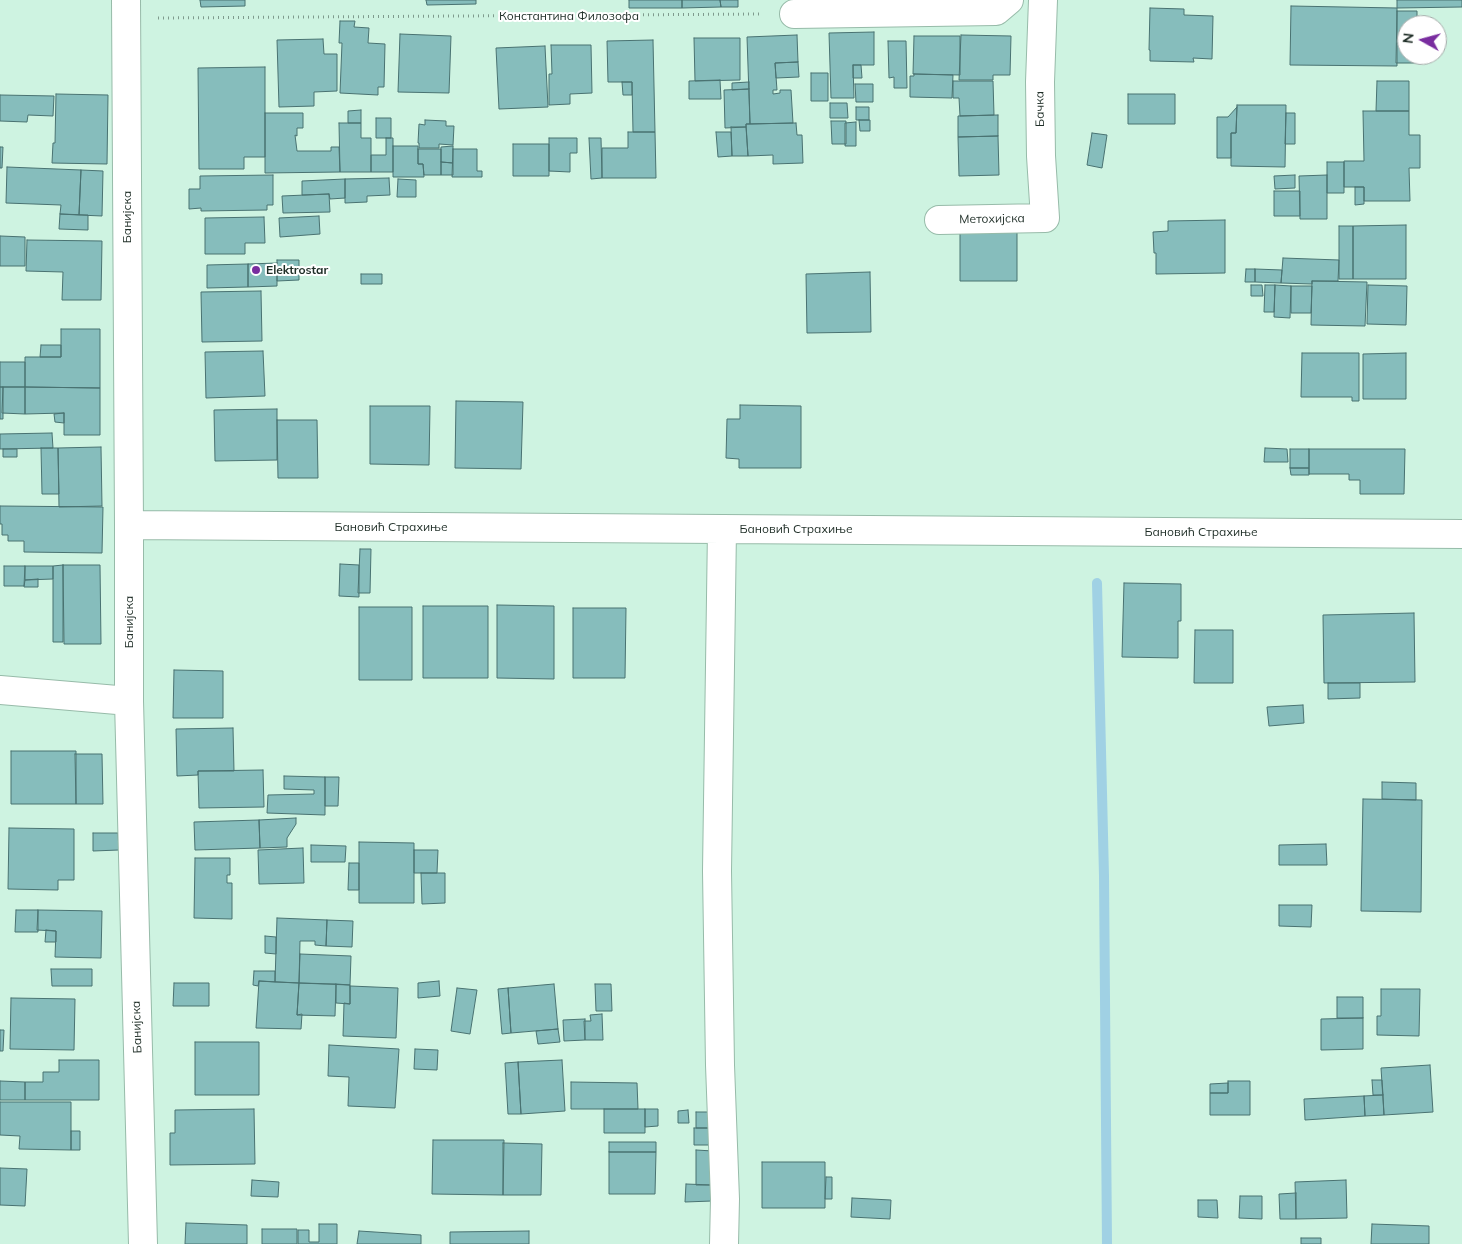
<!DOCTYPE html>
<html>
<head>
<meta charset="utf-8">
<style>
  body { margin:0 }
  #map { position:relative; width:1462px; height:1244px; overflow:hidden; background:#cef3e1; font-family:Mulish,sans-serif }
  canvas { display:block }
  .north { position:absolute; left:1397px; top:15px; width:50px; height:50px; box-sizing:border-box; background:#fff; border:1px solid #a5aba9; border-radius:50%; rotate:277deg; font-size:14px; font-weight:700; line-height:20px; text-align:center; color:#1f2e27 }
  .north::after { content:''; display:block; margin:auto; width:18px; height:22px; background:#792d9f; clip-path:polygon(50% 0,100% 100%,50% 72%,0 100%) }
</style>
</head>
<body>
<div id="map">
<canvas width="1462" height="1244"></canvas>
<div class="north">N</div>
</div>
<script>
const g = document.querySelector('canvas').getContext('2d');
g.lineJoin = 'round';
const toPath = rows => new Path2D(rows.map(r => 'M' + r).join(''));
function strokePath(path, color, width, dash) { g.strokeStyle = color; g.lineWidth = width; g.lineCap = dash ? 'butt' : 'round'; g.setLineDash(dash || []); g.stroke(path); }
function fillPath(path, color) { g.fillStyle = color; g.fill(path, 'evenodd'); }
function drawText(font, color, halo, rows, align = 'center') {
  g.font = font + ' Mulish,sans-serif'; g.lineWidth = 4; g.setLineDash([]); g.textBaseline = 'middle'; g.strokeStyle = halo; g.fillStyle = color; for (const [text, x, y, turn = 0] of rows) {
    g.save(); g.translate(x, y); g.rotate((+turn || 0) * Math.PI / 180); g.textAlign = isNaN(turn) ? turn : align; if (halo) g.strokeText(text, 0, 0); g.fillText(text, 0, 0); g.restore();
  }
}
strokePath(toPath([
  [1097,583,1104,876,1107,1244]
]), '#a0d1e4', 10);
const building = toPath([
  [200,0,245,0,245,6,201,7,200,0],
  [426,0,476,0,476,4,427,5,426,0],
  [629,0,682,0,682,8,629,8,629,0],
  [682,0,720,0,721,7,682,8,682,0],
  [720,0,738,0,738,7,721,7,720,0],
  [1397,0,1462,0,1462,7,1397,8,1397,0],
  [1291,6,1397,8,1397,66,1290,65,1291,6],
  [1150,8,1184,9,1184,15,1213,16,1212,59,1193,58,1194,62,1150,61,1150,50,1149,50,1150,8],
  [1397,11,1417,11,1417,25,1407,25,1407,55,1417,55,1417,63,1396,63,1397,11],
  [340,21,355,21,354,27,369,28,368,43,385,44,384,87,378,87,378,95,340,93,342,43,339,43,340,21],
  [874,32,874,65,853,65,854,98,831,98,829,33,874,32],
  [400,34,451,36,449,93,398,92,400,34],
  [797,35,798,62,775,63,777,90,773,90,773,94,780,93,780,90,791,90,793,123,750,124,747,37,797,35],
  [961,35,1011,36,1010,75,993,75,993,80,959,80,961,35],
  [914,36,960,36,960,75,913,74,914,36],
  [694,38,740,38,740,80,695,81,694,38],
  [323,39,324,54,337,54,337,91,314,92,314,106,279,107,277,40,323,39],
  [653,40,655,132,633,132,632,82,608,82,607,41,653,40],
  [888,41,906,41,907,88,894,88,894,77,889,78,888,41],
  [551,45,591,45,592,93,570,94,570,104,549,105,549,74,552,74,551,45],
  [545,46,548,107,499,109,496,48,545,46],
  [798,62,799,77,776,78,775,63,798,62],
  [853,65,861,65,862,78,853,78,853,65],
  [265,67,265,157,244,157,244,169,199,169,198,68,265,67],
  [811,73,828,73,828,101,811,101,811,73],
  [914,74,953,75,952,98,910,97,910,76,914,76,914,74],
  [720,80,721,99,689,99,689,81,720,80],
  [953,81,993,81,994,115,960,116,959,98,953,98,953,81],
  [1377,81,1409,81,1409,111,1376,111,1377,81],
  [622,82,632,82,632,95,623,95,622,82],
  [749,82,749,89,732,90,732,83,749,82],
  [855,84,873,84,873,102,856,102,855,84],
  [749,89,750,124,746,124,746,127,725,128,724,90,749,89],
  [56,94,108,95,107,164,52,163,53,143,55,143,56,94],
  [1128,94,1175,94,1175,124,1128,124,1128,94],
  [0,95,54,96,53,116,28,115,27,122,0,121,0,95],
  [830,103,847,103,848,118,830,118,830,103],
  [1237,105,1286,105,1285,167,1231,166,1231,133,1236,133,1237,105],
  [856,107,869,107,869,120,856,120,856,107],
  [1237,107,1236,133,1231,133,1231,158,1217,158,1217,117,1228,117,1237,107],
  [361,110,361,123,348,123,348,111,361,110],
  [1363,111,1409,111,1409,135,1420,135,1420,168,1409,168,1410,201,1364,201,1364,187,1344,187,1344,161,1364,161,1363,111],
  [265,113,303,113,303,128,297,128,297,136,295,135,297,151,331,151,331,147,339,147,340,172,265,173,265,113],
  [1286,113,1295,113,1295,144,1285,144,1286,113],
  [998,115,998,136,958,137,958,116,998,115],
  [376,118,391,118,391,138,376,138,376,118],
  [425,120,446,121,446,126,454,126,453,145,439,144,439,148,419,148,419,143,418,143,419,124,425,125,425,120],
  [859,120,870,120,870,131,860,131,859,120],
  [831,121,846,121,846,144,832,144,831,121],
  [856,122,856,146,845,146,845,123,856,122],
  [339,123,361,123,361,138,371,138,371,172,340,172,339,123],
  [796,123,797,135,802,135,803,163,773,164,773,155,748,156,746,124,796,123],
  [731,127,746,127,748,156,732,156,731,127],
  [628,132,655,132,656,178,602,178,602,148,628,148,628,132],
  [716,132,731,132,732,156,718,157,716,132],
  [1092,133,1107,135,1102,168,1087,165,1092,133],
  [998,136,999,175,959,176,958,137,998,136],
  [386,138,393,138,393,172,371,172,371,155,386,155,386,138],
  [549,138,577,138,577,153,570,153,570,172,549,171,549,138],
  [589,138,601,138,602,178,591,179,589,138],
  [513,144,549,144,549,176,513,176,513,144],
  [393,146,418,146,418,164,423,164,424,177,393,177,393,146],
  [453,146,453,163,441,162,441,147,453,146],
  [0,147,3,147,2,168,0,168,0,147],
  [418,149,441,149,441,175,424,175,423,164,418,164,418,149],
  [453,149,477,149,477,171,482,171,482,177,452,177,453,149],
  [441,162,453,163,453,175,441,175,441,162],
  [1327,162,1344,162,1344,193,1327,193,1327,162],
  [7,167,81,170,79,215,60,214,61,205,6,203,7,167],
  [81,170,103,171,102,216,79,215,81,170],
  [273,175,273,205,267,205,267,210,201,211,201,208,189,209,189,189,200,189,200,176,273,175],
  [1295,175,1295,188,1275,189,1274,176,1295,175],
  [1327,175,1327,219,1300,219,1299,176,1327,175],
  [389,178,390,195,367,196,367,202,345,203,345,179,389,178],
  [345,179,345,198,330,199,329,194,302,195,302,181,345,179],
  [398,179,416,180,416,197,397,197,398,179],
  [1355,187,1364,187,1364,204,1355,205,1355,187],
  [1274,191,1300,191,1300,216,1274,216,1274,191],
  [329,194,330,212,283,213,282,196,329,194],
  [60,214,88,215,88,230,59,229,60,214],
  [319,216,320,234,280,237,279,218,319,216],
  [264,217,265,243,245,243,245,254,205,254,205,218,264,217],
  [1225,220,1225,273,1156,274,1156,253,1154,253,1153,232,1168,231,1168,221,1225,220],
  [960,221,1017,221,1017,281,960,281,960,221],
  [1406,225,1406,279,1353,279,1353,226,1406,225],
  [1339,226,1353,226,1353,279,1339,279,1339,226],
  [0,236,25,237,25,266,0,266,0,236],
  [27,240,102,241,101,300,62,300,63,272,26,271,27,240],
  [1283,258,1339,260,1338,281,1312,281,1312,284,1281,283,1283,258],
  [277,260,299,260,299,280,277,281,277,260],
  [277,263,277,286,248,287,248,264,277,263],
  [248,264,248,287,207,288,207,265,248,264],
  [1246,269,1255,269,1255,282,1245,282,1246,269],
  [1255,269,1282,270,1281,283,1255,282,1255,269],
  [870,272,871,332,807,333,806,274,870,272],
  [361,274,382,274,382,284,361,284,361,274],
  [1312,281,1367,282,1365,326,1311,325,1312,281],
  [1251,285,1262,285,1263,296,1251,296,1251,285],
  [1265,285,1275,285,1274,312,1264,312,1265,285],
  [1275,285,1291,286,1290,318,1274,317,1275,285],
  [1368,285,1407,286,1406,325,1367,324,1368,285],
  [1291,286,1312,286,1311,313,1291,313,1291,286],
  [261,291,262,341,202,342,201,292,261,291],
  [61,329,100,329,100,388,25,387,25,357,61,357,61,329],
  [41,345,61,345,61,357,40,357,41,345],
  [263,351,265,396,206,398,205,352,263,351],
  [1302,353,1359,353,1359,401,1352,401,1352,397,1301,397,1302,353],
  [1406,353,1406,399,1363,399,1363,354,1406,353],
  [0,362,25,362,25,387,0,387,0,362],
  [0,387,3,387,3,419,0,419,0,387],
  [3,387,25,387,25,414,2,413,3,387],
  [25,387,100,388,100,435,64,435,64,413,25,414,25,387],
  [456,401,523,402,521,469,455,468,456,401],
  [740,405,801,406,801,468,739,468,739,459,726,458,727,419,740,419,740,405],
  [370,406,430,406,429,465,370,464,370,406],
  [277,409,277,460,215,461,214,410,277,409],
  [64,413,64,423,55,422,54,414,64,413],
  [277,420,317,420,318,478,278,478,277,420],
  [52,433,53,448,0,449,0,434,52,433],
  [101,447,102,506,59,507,58,448,101,447],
  [41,448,58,448,59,494,42,494,41,448],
  [1265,448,1287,449,1288,462,1264,462,1265,448],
  [3,449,17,449,17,457,3,457,3,449],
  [1290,449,1309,449,1309,468,1290,468,1290,449],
  [1309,449,1405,449,1404,494,1360,494,1360,480,1349,480,1349,474,1309,474,1309,449],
  [1290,468,1309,468,1309,475,1291,475,1290,468],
  [0,506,103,507,102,553,24,552,24,541,8,541,8,535,2,535,2,524,0,524,0,506],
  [360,549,371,549,370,593,358,593,360,549],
  [340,564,359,565,359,597,339,596,340,564],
  [63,565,63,642,53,642,53,566,63,565],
  [63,565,100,565,101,644,64,644,63,565],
  [4,566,25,566,24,586,4,586,4,566],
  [25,566,53,566,53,579,25,580,25,566],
  [38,579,38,587,24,587,25,580,38,579],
  [1124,583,1181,584,1181,621,1178,621,1178,658,1122,657,1124,583],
  [497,605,554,606,554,679,497,678,497,605],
  [423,606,488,606,488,678,423,678,423,606],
  [359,607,412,607,412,680,359,680,359,607],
  [573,608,626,608,625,678,573,678,573,608],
  [1414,613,1415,682,1324,683,1323,615,1414,613],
  [1195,630,1233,630,1233,683,1194,683,1195,630],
  [174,670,223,671,223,718,173,718,174,670],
  [1328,683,1360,683,1360,698,1328,699,1328,683],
  [1303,705,1304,723,1269,726,1267,707,1303,705],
  [233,728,234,771,198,771,198,775,177,776,176,729,233,728],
  [11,751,76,751,76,804,11,804,11,751],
  [75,754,102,754,103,804,76,804,75,754],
  [263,770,264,807,199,808,198,771,263,770],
  [284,776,325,777,325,815,267,813,268,795,314,794,314,790,284,789,284,776],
  [325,777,339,777,338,806,325,806,325,777],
  [1382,782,1416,783,1416,800,1382,799,1382,782],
  [1363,799,1422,800,1421,912,1361,911,1363,799],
  [296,818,296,824,287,838,287,847,260,848,259,820,296,818],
  [259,820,260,848,195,850,194,822,259,820],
  [9,828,74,829,74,880,58,880,58,890,8,889,9,828],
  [93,833,118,833,119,850,93,851,93,833],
  [359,842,414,843,414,903,359,903,359,842],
  [1326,844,1327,865,1279,865,1279,845,1326,844],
  [311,845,346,846,345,862,311,862,311,845],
  [303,848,304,883,259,884,258,850,303,848],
  [414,850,438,850,437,873,414,873,414,850],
  [195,858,230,858,230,875,227,875,227,883,232,883,232,919,194,918,195,858],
  [349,863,359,863,359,890,348,890,349,863],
  [421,873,445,873,445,903,422,904,421,873],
  [1279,905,1312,905,1311,927,1279,926,1279,905],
  [16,910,38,910,38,932,15,932,16,910],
  [38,910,102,911,101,958,55,957,56,931,37,930,38,910],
  [277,918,327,920,326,946,315,945,315,941,300,941,299,983,275,982,277,918],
  [327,920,353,921,352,947,326,946,327,920],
  [46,930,56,931,56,942,45,942,46,930],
  [265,936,276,937,276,954,265,953,265,936],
  [300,954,351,956,350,985,299,983,300,954],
  [51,969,92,969,92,986,52,986,51,969],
  [254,971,275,971,275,982,259,981,258,986,253,985,254,971],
  [259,981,299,983,297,1015,302,1014,301,1029,256,1028,259,981],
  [439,981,440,996,418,998,418,983,439,981],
  [174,983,209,983,209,1006,173,1006,174,983],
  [299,983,336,984,335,1016,297,1015,299,983],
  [336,984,350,985,350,1004,336,1003,336,984],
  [554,984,558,1029,511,1033,508,988,554,984],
  [595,984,611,984,612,1011,596,1011,595,984],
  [350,986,398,988,396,1038,343,1036,344,1003,350,1004,350,986],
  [457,988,477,990,470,1034,451,1031,457,988],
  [508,988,511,1033,502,1034,498,989,508,988],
  [1381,989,1420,989,1419,1036,1377,1035,1377,1016,1381,1016,1381,989],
  [1337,997,1363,997,1363,1018,1337,1018,1337,997],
  [11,998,75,999,74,1050,10,1049,11,998],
  [602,1014,603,1040,585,1040,584,1021,591,1021,590,1015,602,1014],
  [1363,1018,1363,1049,1321,1050,1321,1019,1363,1018],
  [585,1019,585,1040,564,1041,563,1020,585,1019],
  [558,1029,560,1042,538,1044,536,1031,558,1029],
  [0,1030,4,1030,3,1051,0,1051,0,1030],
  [195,1042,259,1042,259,1095,195,1095,195,1042],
  [329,1045,399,1049,395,1108,348,1106,349,1077,328,1076,329,1045],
  [415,1049,438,1050,437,1070,414,1069,415,1049],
  [59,1060,99,1060,99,1100,25,1100,25,1082,43,1082,43,1072,59,1072,59,1060],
  [562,1060,565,1111,521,1114,518,1062,562,1060],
  [518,1062,521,1114,508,1114,505,1063,518,1062],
  [1430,1065,1433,1112,1384,1115,1381,1068,1430,1065],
  [1372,1080,1382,1080,1383,1095,1373,1095,1372,1080],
  [0,1081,25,1082,25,1100,0,1100,0,1081],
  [1228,1081,1250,1081,1250,1115,1210,1115,1210,1093,1228,1093,1228,1081],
  [571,1082,637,1083,638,1109,571,1109,571,1082],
  [1228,1083,1228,1093,1210,1093,1210,1084,1228,1083],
  [1383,1095,1384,1115,1365,1116,1364,1096,1383,1095],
  [1364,1096,1365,1116,1305,1120,1304,1099,1364,1096],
  [0,1102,71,1102,71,1150,19,1149,20,1136,0,1135,0,1102],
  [254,1109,255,1164,170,1165,170,1133,175,1133,175,1110,254,1109],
  [604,1109,645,1109,645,1133,604,1133,604,1109],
  [645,1109,658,1109,658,1126,645,1127,645,1109],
  [688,1110,689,1123,678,1123,678,1111,688,1110],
  [696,1112,713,1112,713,1128,696,1128,696,1112],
  [694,1128,713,1128,712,1145,694,1145,694,1128],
  [71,1131,80,1131,80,1150,71,1150,71,1131],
  [433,1140,504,1140,503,1195,432,1194,433,1140],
  [609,1142,656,1142,656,1152,609,1152,609,1142],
  [503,1143,542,1144,541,1195,503,1195,503,1143],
  [696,1150,713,1151,712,1185,696,1185,696,1150],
  [609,1152,656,1152,655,1194,609,1194,609,1152],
  [762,1162,825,1162,825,1208,762,1208,762,1162],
  [0,1168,27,1169,25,1206,0,1205,0,1168],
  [826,1177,832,1177,832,1199,825,1199,826,1177],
  [252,1180,279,1182,278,1197,251,1196,252,1180],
  [1346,1180,1347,1218,1296,1219,1295,1182,1346,1180],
  [686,1184,712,1185,712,1201,685,1202,686,1184],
  [1296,1193,1296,1219,1280,1219,1279,1194,1296,1193],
  [1240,1196,1262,1196,1262,1219,1239,1218,1240,1196],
  [852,1198,891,1200,890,1219,851,1217,852,1198],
  [1198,1200,1217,1200,1218,1218,1198,1217,1198,1200],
  [186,1223,247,1225,247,1244,185,1244,186,1223],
  [319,1224,337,1224,337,1244,298,1244,298,1230,309,1230,309,1242,319,1242,319,1224],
  [1372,1224,1429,1226,1429,1244,1371,1244,1372,1224],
  [262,1229,297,1229,297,1244,262,1244,262,1229],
  [359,1231,421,1235,421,1244,357,1244,359,1231],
  [529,1231,529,1244,450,1244,450,1232,529,1231],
  [1301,1238,1321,1238,1321,1244,1301,1244,1301,1238]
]);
fillPath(building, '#86bdbc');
strokePath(building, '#497271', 1);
const street = toPath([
  [126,0,129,525,129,701,143,1244],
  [794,14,996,11,1009,0],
  [939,220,1045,218,1041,156,1040,82,1043,0],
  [129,525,1462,534],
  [722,529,717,871,720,1065,725,1199,724,1244],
  [0,690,129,701]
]);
strokePath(street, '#97bba9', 30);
strokePath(toPath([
  [158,18,762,14]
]), '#7f9a8d', 3, [1, 4]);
strokePath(street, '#fff', 28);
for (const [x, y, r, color] of [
  [256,270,5,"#792d9f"]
]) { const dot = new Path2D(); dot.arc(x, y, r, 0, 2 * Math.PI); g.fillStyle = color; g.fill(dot); strokePath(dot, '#fff', 2); }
drawText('12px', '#1f2e27', '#fff', [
  ["Константина Филозофа",569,16],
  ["Бачка",1040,109,-91],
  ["Банијска",127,217,-90],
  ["Метохијска",992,219,-1],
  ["Бановић Страхиње",391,527],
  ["Бановић Страхиње",796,529],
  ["Бановић Страхиње",1201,532],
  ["Банијска",129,622,-90],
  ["Банијска",137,1027,-92]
]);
drawText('bold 12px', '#1f2e27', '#fff', [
  ["Elektrostar",266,270]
], 'left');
</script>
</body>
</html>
